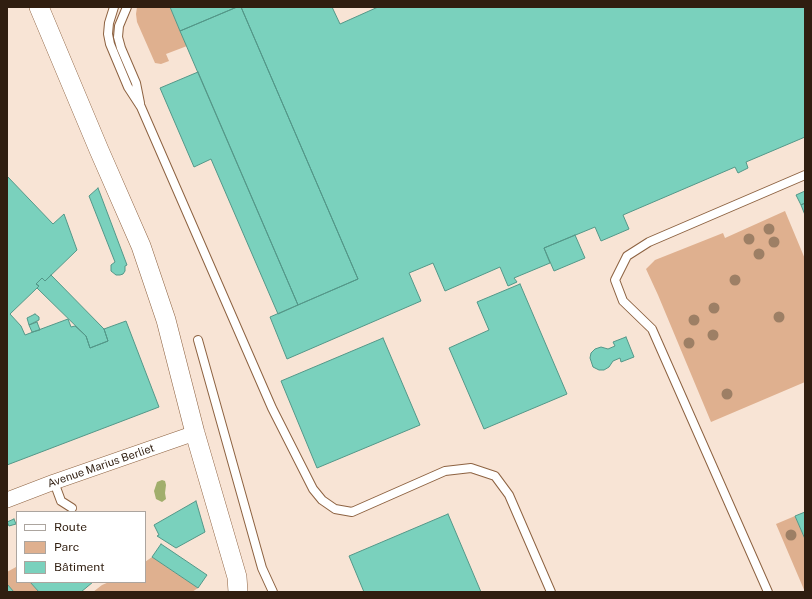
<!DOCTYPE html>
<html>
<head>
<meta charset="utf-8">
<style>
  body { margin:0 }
  #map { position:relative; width:812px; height:599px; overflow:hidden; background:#f8e4d5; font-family:"Public Sans",sans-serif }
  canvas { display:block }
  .frame { position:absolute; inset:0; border:8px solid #301e10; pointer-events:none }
  .legend { position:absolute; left:16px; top:511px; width:130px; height:72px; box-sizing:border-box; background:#fff; border:1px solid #aca59f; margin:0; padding:5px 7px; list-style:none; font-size:12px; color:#301e10 }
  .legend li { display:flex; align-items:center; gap:8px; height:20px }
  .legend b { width:20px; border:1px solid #aca59f }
</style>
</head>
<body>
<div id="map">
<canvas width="812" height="599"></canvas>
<div class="frame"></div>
<ul class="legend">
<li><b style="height:5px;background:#fff"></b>Route</li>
<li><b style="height:11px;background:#dfb08f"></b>Parc</li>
<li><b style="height:11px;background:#7ad1bd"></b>Bâtiment</li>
</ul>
</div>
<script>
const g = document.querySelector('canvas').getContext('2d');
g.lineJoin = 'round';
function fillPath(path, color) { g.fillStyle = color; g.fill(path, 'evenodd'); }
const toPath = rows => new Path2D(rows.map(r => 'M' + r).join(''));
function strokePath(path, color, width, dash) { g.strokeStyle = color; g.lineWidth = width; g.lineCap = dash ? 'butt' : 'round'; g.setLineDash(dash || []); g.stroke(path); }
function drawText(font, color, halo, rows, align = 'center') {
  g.font = font + ' "Public Sans",sans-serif'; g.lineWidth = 3.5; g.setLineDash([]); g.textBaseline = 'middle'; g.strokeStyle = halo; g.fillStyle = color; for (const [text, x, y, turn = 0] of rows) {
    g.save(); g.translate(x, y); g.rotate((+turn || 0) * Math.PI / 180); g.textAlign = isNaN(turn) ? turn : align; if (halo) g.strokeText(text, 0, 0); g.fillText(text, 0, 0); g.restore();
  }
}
fillPath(toPath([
  [137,7,170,7,187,46,166,54,169,61,161,64,155,63,137,22,136,14],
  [785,211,805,259,805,382,711,422,658,295,646,269,655,260,723,233,725,238],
  [795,516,805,539,805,592,776,524],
  [152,557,198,588,192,592,93,592,102,585,109,582,145,582,145,562],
  [16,567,17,568,17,582,30,582,39,592,14,592,7,584,7,572]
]), '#dfb08f');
fillPath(toPath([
  [162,480,165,481,166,485,165,493,166,499,162,502,156,499,154,491,157,482]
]), '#a1ae6c');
const building = toPath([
  [170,7,237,7,180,31,170,7],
  [237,7,241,7,358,279,298,305,180,31,237,7],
  [241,7,332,7,340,24,378,7,805,7,805,137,746,162,748,168,738,173,735,167,623,215,629,229,601,241,595,227,544,248,550,263,514,278,517,282,508,286,500,267,445,291,433,263,409,273,421,301,287,359,270,317,358,279,241,7],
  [198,72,298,305,278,314,211,159,194,167,160,88,198,72],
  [7,176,53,224,64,214,77,250,45,281,42,278,36,284,39,286,37,288,10,314,21,326,25,335,68,319,71,327,75,326,86,336,90,348,108,341,104,329,126,321,159,407,7,465,7,176],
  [98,188,127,265,125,266,125,271,123,274,120,275,116,275,111,271,111,265,115,262,89,196,98,188],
  [805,191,805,203,801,205,796,195,805,191],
  [805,203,805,215,801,205,805,203],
  [575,235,585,258,554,271,544,248,575,235],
  [51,275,104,329,108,341,90,348,86,336,37,288,39,286,36,284,42,278,45,281,51,275],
  [520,284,567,394,484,429,449,348,489,330,477,302,520,284],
  [35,314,39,317,39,320,29,325,27,318,35,314],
  [37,322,40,330,32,332,29,325,37,322],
  [626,337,634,357,621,362,620,358,613,361,609,367,604,370,599,370,593,367,590,358,591,353,595,349,601,347,608,349,615,346,613,342,626,337],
  [383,338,420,425,317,468,281,381,383,338],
  [196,501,205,532,176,548,157,536,159,535,154,525,196,501],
  [805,512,805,539,795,516,805,512],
  [448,514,481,592,364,592,349,556,448,514],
  [14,519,16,524,9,526,7,522,14,519],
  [161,544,207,575,198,588,152,557,161,544],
  [30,582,93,582,81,592,39,592,30,582],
  [7,584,14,592,7,592,7,584]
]);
fillPath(building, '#7ad1bd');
strokePath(building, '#539788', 1);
const service = toPath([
  [114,7,109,23,108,34,110,44,128,87,141,107,272,408,313,489,322,500,335,509,352,512,445,471,471,468,495,476,509,495,551,592],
  [127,7,119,26,118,37,121,48,136,83,140,103],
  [198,340,262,568,273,592],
  [54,482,61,501,72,508],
  [768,592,652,329,623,301,615,280,627,256,649,242,805,175]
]);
const minor = toPath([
  [7,500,54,482,195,433]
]);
const tertiary = toPath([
  [39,7,99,150,141,246,166,320,195,433,237,577,238,592]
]);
strokePath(service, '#8d6241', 10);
strokePath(minor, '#8d6241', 16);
strokePath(tertiary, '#8d6241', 20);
strokePath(service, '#fff', 8);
strokePath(minor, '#fff', 15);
strokePath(tertiary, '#fff', 19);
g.fillStyle = '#9d7f65';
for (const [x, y] of [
  [769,229],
  [749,239],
  [774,242],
  [759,254],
  [735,280],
  [714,308],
  [779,317],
  [694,320],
  [713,335],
  [689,343],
  [727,394],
  [791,535]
]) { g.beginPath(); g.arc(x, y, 5.5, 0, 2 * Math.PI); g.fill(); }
drawText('11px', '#301e10', '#fff', [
  ["Avenue Marius Berliet",101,466,-19]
]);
</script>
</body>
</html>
